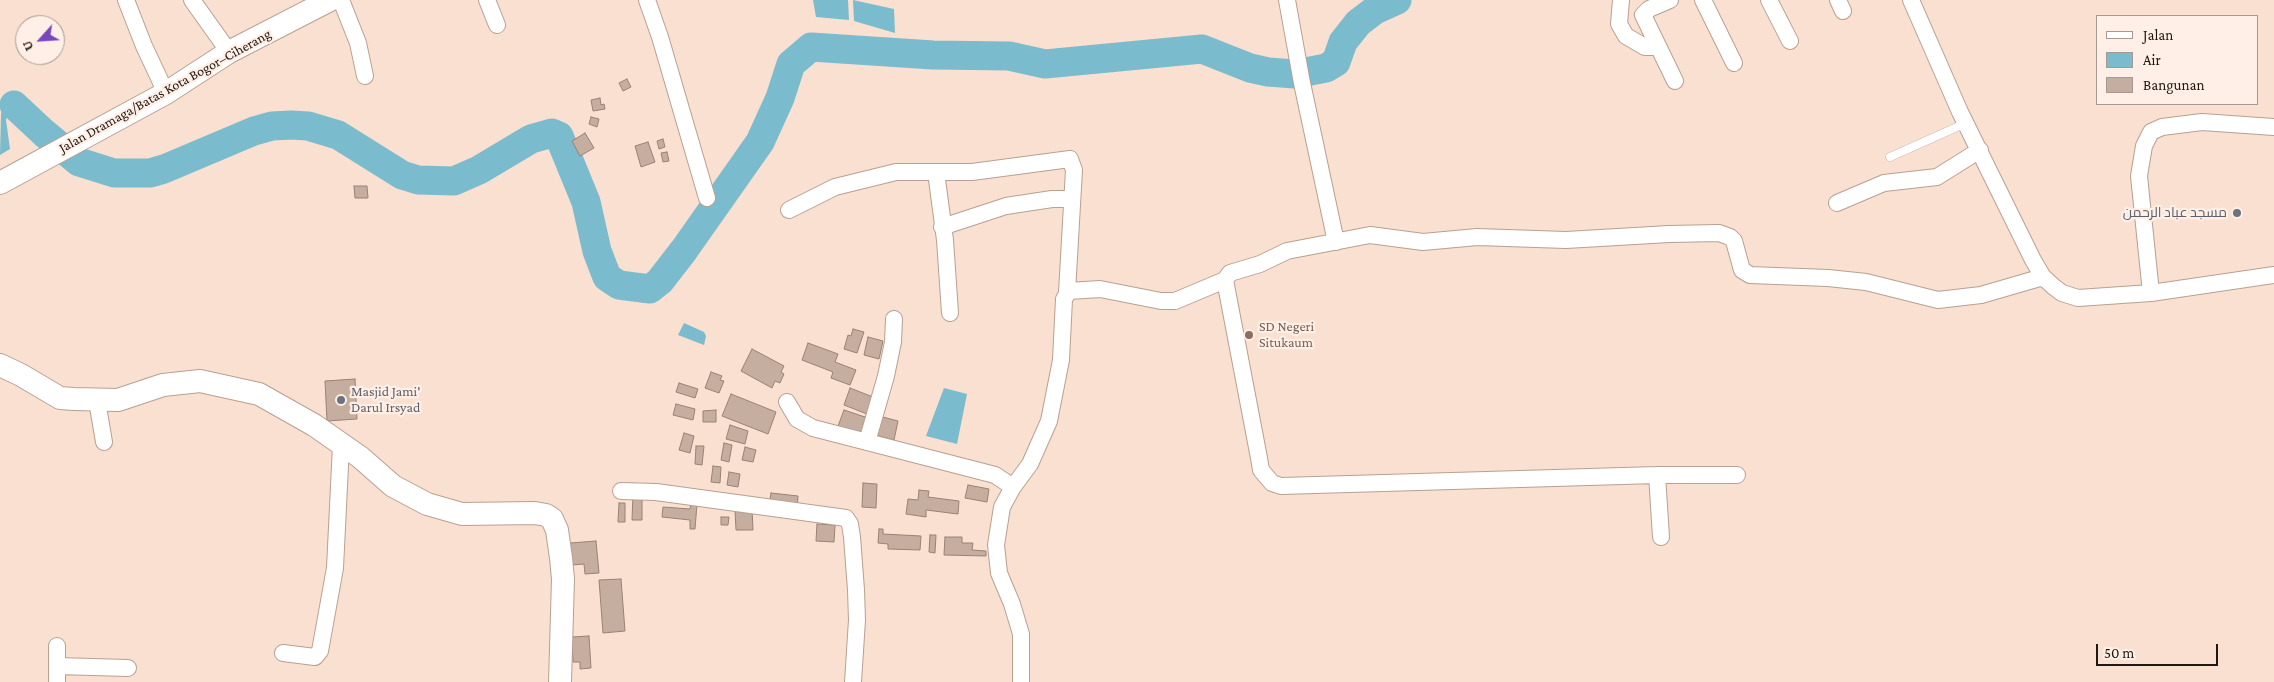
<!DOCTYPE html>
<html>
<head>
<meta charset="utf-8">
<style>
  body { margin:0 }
  #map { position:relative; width:2274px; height:682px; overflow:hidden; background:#f9e0d1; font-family:"Crimson Pro",serif }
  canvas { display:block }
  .legend { position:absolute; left:2096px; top:15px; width:162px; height:90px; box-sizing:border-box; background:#ffefe6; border:1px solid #a69991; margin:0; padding:6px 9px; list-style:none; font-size:15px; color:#201712 }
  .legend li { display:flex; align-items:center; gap:10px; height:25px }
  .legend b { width:25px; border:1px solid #a69991 }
  .north { position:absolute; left:15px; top:15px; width:50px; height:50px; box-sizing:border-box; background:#ffefe6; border:1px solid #a69991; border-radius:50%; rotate:244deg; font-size:14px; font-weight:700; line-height:20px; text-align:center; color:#201712 }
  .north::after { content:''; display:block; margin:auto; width:18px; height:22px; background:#7846bd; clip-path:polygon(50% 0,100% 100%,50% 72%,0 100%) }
  .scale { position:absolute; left:2096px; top:644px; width:122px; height:22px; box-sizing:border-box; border:2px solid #201712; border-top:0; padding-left:6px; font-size:15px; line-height:18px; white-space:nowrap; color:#201712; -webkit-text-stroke:4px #ffefe6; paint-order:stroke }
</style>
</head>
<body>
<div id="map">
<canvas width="2274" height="682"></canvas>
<ul class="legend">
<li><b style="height:6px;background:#fff"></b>Jalan</li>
<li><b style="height:14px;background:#7abbcd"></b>Air</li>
<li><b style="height:14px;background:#c5ad9f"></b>Bangunan</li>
</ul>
<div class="north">U</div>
<div class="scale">50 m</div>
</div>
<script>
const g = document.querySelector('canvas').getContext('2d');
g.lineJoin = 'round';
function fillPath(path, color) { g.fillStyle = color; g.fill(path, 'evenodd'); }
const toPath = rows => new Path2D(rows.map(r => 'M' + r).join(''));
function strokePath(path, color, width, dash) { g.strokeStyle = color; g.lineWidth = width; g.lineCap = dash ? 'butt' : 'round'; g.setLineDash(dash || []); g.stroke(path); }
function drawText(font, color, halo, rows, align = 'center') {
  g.font = font + ' "Crimson Pro",Cairo,serif'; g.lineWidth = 4.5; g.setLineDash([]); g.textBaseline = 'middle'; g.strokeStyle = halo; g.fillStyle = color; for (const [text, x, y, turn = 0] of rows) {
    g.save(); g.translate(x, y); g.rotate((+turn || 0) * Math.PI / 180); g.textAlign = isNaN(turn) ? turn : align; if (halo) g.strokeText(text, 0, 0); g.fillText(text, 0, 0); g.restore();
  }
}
fillPath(toPath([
  [813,0,848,0,849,20,816,17],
  [853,0,894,9,895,33,854,21],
  [17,92,18,101,9,111,6,120,10,149,0,155,1,114,10,94],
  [684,323,704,332,706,336,704,345,678,335],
  [944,388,967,394,957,444,926,436]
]), '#7abbcd');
strokePath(toPath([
  [14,105,44,133,79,162,114,173,150,173,164,169,254,131,272,126,291,125,308,126,338,135,402,175,418,180,454,181,479,170,531,139,552,133,559,136,586,202,597,251,607,277,619,285,650,289,660,281,684,250,760,142,780,98,791,64,811,47,933,55,1009,56,1045,64,1202,49,1250,68,1268,72,1295,74,1326,68,1336,62,1343,42,1358,23,1375,10,1397,0]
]), '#7abbcd', 29);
const building = toPath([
  [627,79,631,87,623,91,619,83,627,79],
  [600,98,601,105,604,104,605,109,593,111,591,100,600,98],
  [591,117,599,119,597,127,589,124,591,117],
  [585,133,594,148,580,156,572,141,585,133],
  [663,139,665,147,659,149,657,141,663,139],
  [648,142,655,162,641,167,635,146,648,142],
  [667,152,669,161,663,162,661,153,667,152],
  [354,186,367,186,368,198,355,198,354,186],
  [853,329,864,332,857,353,844,349,848,335,851,336,853,329],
  [868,337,883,341,879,359,864,355,868,337],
  [808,343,838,354,835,362,856,370,850,385,831,378,833,372,802,360,808,343],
  [752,349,784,366,781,372,784,374,780,383,775,381,772,388,741,371,752,349],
  [711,372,722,376,720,380,724,381,719,393,705,388,711,372],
  [355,379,357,419,327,421,325,381,355,379],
  [679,383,698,389,695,398,676,392,679,383],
  [850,388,873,397,867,414,844,405,850,388],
  [731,394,776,412,768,434,722,416,731,394],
  [676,404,695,409,693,420,673,415,676,404],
  [716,410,716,422,703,422,703,411,716,410],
  [844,410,868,418,862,435,838,426,844,410],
  [879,416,898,421,894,440,875,435,879,416],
  [730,425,748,431,745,444,726,439,730,425],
  [684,433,694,436,690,453,679,450,684,433],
  [724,443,732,445,729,462,721,460,724,443],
  [696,446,704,446,702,465,695,464,696,446],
  [745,447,756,450,753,462,742,460,745,447],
  [713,466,721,467,720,483,711,482,713,466],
  [729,472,740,474,738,487,727,485,729,472],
  [863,483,877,484,876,508,862,507,863,483],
  [968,485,989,489,987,502,965,498,968,485],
  [919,490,929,491,928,497,959,501,958,514,926,510,926,517,906,514,908,499,918,500,919,490],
  [771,493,798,496,797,508,769,505,771,493],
  [633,495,642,496,642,520,632,520,633,495],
  [619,503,625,503,625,522,618,522,619,503],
  [691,503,697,504,695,529,690,529,690,520,662,517,663,507,690,509,691,503],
  [752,509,753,530,736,530,735,510,752,509],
  [721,517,729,517,728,525,721,525,721,517],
  [817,524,835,525,834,542,816,541,817,524],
  [879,529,883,529,883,534,921,536,920,550,888,549,888,544,878,543,879,529],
  [930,535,936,535,935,553,929,552,930,535],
  [945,537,962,537,962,543,973,543,972,550,986,551,986,556,944,555,945,537],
  [596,541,599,573,585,574,584,564,572,565,570,543,596,541],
  [621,579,625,631,603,633,599,580,621,579],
  [589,636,591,668,580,669,580,662,573,662,572,637,589,636]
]);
fillPath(building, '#c5ad9f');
strokePath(building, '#998274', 1);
const lane = toPath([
  [1890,157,1966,123]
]);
const street = toPath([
  [126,0,144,46,166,93],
  [192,0,229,52],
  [341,0,358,43,365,76],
  [487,0,497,25],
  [647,0,660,37,707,198],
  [1287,0,1302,83,1336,242],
  [1621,0,1619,24,1626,36,1645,47,1658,47],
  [1670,0,1649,9,1643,15,1675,81],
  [1703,0,1734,63],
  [1769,0,1790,41],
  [1838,0,1843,11],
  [1911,0,1960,112,2033,260,2043,277,2054,287,2062,293,2078,298,2151,293,2274,275],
  [936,172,945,240,950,313],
  [1837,203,1884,183,1937,177,1980,150],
  [789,210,835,187,896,172,972,172,1070,159,1074,170,1067,292],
  [942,227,1006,206,1052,199,1072,199],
  [1225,280,1259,458,1261,470,1272,483,1281,486,1657,475,1737,475],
  [2151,293,2139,176,2144,146,2151,132,2162,127,2202,122,2274,127],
  [97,401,104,442],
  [787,402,797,419,813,428,995,475,1013,487],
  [867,442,886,376,893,342,894,319],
  [1657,475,1661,537],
  [621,491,656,492,846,518,850,524,852,537,856,590,857,620,853,682],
  [283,653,315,657,320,651,335,568,341,445],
  [57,666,128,668],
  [57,682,57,646],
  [1021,682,1021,634,1012,604,999,573,996,545,1002,507,1013,487,1030,464,1049,421,1061,360,1064,299,1069,291,1100,289,1161,301,1175,301,1225,280,1230,273,1260,264,1287,251,1370,235,1423,242,1477,237,1566,240,1669,234,1719,233,1730,237,1734,241,1742,270,1750,275,1828,278,1866,282,1938,300,1981,295,2043,277]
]);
const secondary = toPath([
  [0,183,166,93,229,52,330,0],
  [0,365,21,375,60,398,74,399,118,400,163,385,200,381,259,394,314,425,360,457,393,486,427,504,462,514,535,513,546,515,552,519,557,530,561,558,563,579,560,682]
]);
strokePath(lane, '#b8a092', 9);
strokePath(street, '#b8a092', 18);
strokePath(secondary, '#b8a092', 24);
strokePath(lane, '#fff', 8);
strokePath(street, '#fff', 16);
strokePath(secondary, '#fff', 22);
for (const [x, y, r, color] of [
  [2237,213,5,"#6b7280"],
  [1249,335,5,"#8d6e63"],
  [341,400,5,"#6b7280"]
]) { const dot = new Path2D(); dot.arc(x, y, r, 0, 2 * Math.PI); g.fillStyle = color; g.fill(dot); strokePath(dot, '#ffefe6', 2); }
drawText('14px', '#201712', '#ffefe6', [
  ["Jalan Dramaga/Batas Kota Bogor–Ciherang",165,91,-29]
]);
drawText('14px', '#5b616d', '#ffefe6', [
  ["مسجد عباد الرحمن",2227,213],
  ["Masjid Jami'",351,392,"left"],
  ["Darul Irsyad",351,408,"left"]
], 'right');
drawText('14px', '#785e54', '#ffefe6', [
  ["SD Negeri",1259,327],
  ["Situkaum",1259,343]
], 'left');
</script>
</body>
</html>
